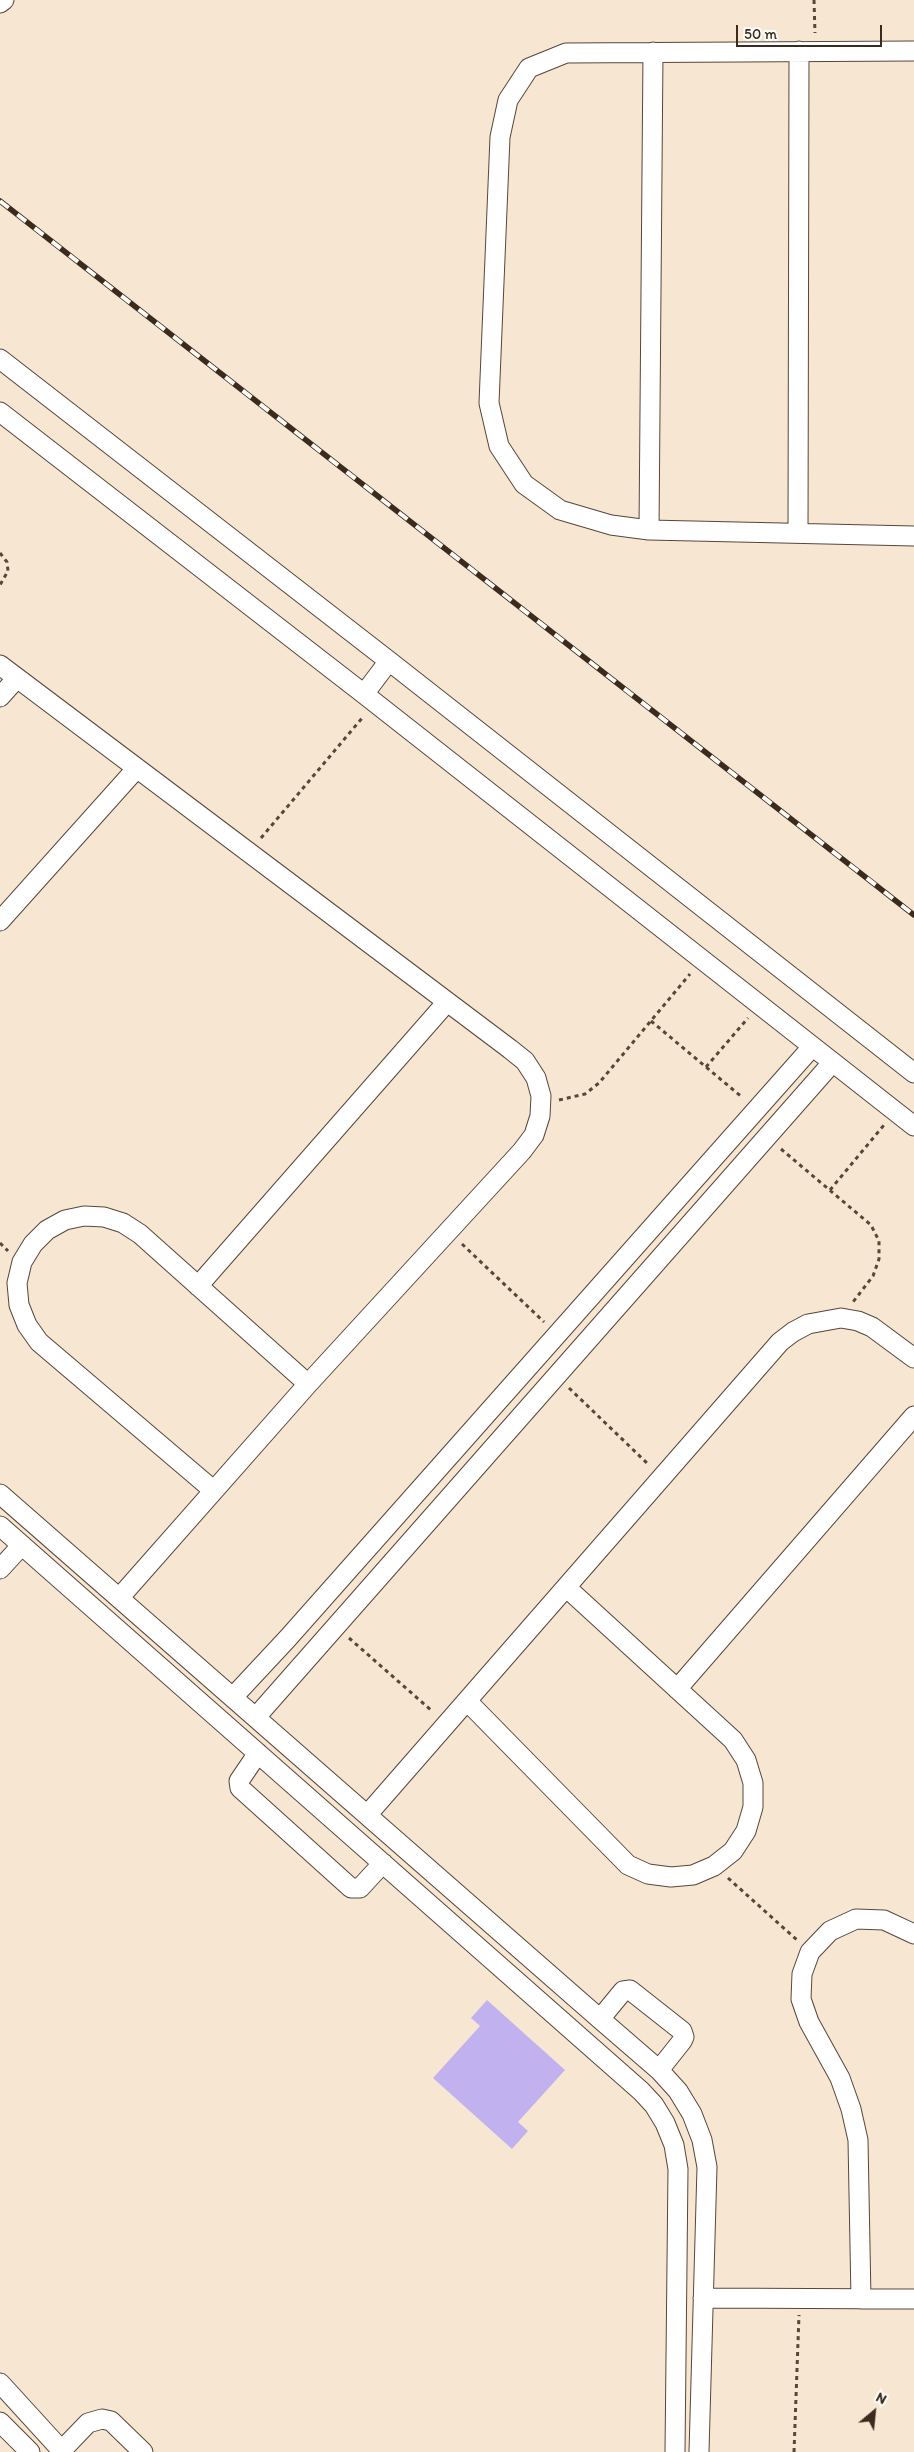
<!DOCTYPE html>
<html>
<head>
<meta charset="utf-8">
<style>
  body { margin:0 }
  #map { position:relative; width:914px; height:2452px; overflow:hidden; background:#f7e7d2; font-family:Itim,sans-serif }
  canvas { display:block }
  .north { position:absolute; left:849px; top:2387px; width:50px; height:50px; -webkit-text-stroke:4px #fdfcf7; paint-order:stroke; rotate:28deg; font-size:14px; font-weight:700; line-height:20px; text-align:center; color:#3b2a1e }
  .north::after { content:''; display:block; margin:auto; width:18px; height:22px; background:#3b2a1e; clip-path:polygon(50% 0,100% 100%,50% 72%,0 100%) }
  .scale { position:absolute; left:736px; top:25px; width:146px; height:22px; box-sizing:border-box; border:2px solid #3b2a1e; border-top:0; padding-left:6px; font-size:15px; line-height:18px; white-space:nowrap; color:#3b2a1e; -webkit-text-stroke:4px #fdfcf7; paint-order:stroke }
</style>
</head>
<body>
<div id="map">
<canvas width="914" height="2452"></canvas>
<div class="north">N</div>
<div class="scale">50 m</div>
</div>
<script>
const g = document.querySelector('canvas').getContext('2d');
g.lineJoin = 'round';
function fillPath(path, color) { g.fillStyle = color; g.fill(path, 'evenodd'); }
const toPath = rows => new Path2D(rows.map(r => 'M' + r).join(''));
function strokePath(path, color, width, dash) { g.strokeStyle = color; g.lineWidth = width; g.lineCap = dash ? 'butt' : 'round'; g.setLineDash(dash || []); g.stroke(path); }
fillPath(toPath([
  [487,2000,565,2070,518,2122,528,2131,512,2149,433,2078,480,2026,471,2018]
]), '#c1b2ef');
const minor = toPath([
  [0,3,4,0],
  [914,51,566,53,529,68,508,100,500,137,489,403,499,446,524,484,560,510,611,525,649,530,914,536],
  [0,359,389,661,914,1073],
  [0,412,364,694,914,1126],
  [649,530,653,52],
  [798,533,799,51],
  [0,665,510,1049,525,1061,536,1078,541,1096,540,1116,534,1135,522,1151,308,1384,120,1597],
  [364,694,389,661],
  [0,697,17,678],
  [0,921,137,768],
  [198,1286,447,1002],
  [213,1490,39,1342,27,1325,19,1305,17,1283,22,1262,33,1244,47,1230,65,1220,84,1216,104,1217,123,1223,140,1234,308,1384],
  [0,1494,600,2019,659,2070,678,2091,692,2114,702,2140,707,2167,699,2452],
  [0,1526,641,2091,654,2105,665,2123,674,2145,678,2169,675,2452],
  [0,1569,22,1545],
  [677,1689,914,1416],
  [233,1697,288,1638,812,1047],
  [468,1702,628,1865,648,1874,671,1877,693,1875,714,1866,733,1851,746,1831,753,1807,753,1783,746,1760,733,1740,567,1588],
  [256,1717,832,1063],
  [258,1753,239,1781,240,1788,351,1888,360,1888,383,1863],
  [368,1814,780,1342,793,1332,808,1324,841,1318,858,1321,872,1327,914,1358],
  [600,2019,623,1991,630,1990,682,2031,684,2037,682,2041,659,2070],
  [703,2298,914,2299],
  [861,2299,858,2140,851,2109,840,2078,809,2022,801,1999,802,1974,810,1952,830,1931,856,1919,884,1920,914,1934],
  [0,2383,63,2452],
  [0,2422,30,2452],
  [61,2451,88,2423,102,2419,111,2421,143,2452]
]);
strokePath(minor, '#574639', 21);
strokePath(toPath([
  [814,0,815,33],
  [0,553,7,562,8,571,0,585],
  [261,838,363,717],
  [651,1021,743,1098],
  [706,1067,748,1018],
  [559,1100,585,1094,599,1083,690,974],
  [781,1149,871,1225,879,1241,879,1259,873,1276,853,1302],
  [830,1190,884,1125],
  [0,1243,8,1251],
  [462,1244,544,1322],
  [569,1388,649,1465],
  [349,1638,432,1711],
  [728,1878,797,1940],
  [794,2452,799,2315]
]), '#574639', 3, [4, 4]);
strokePath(minor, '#fff', 19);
const rail = toPath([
  [0,201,914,915]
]);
strokePath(rail, '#3b2a1e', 5.5);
strokePath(rail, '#fdfcf7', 4, [11]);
</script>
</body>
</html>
